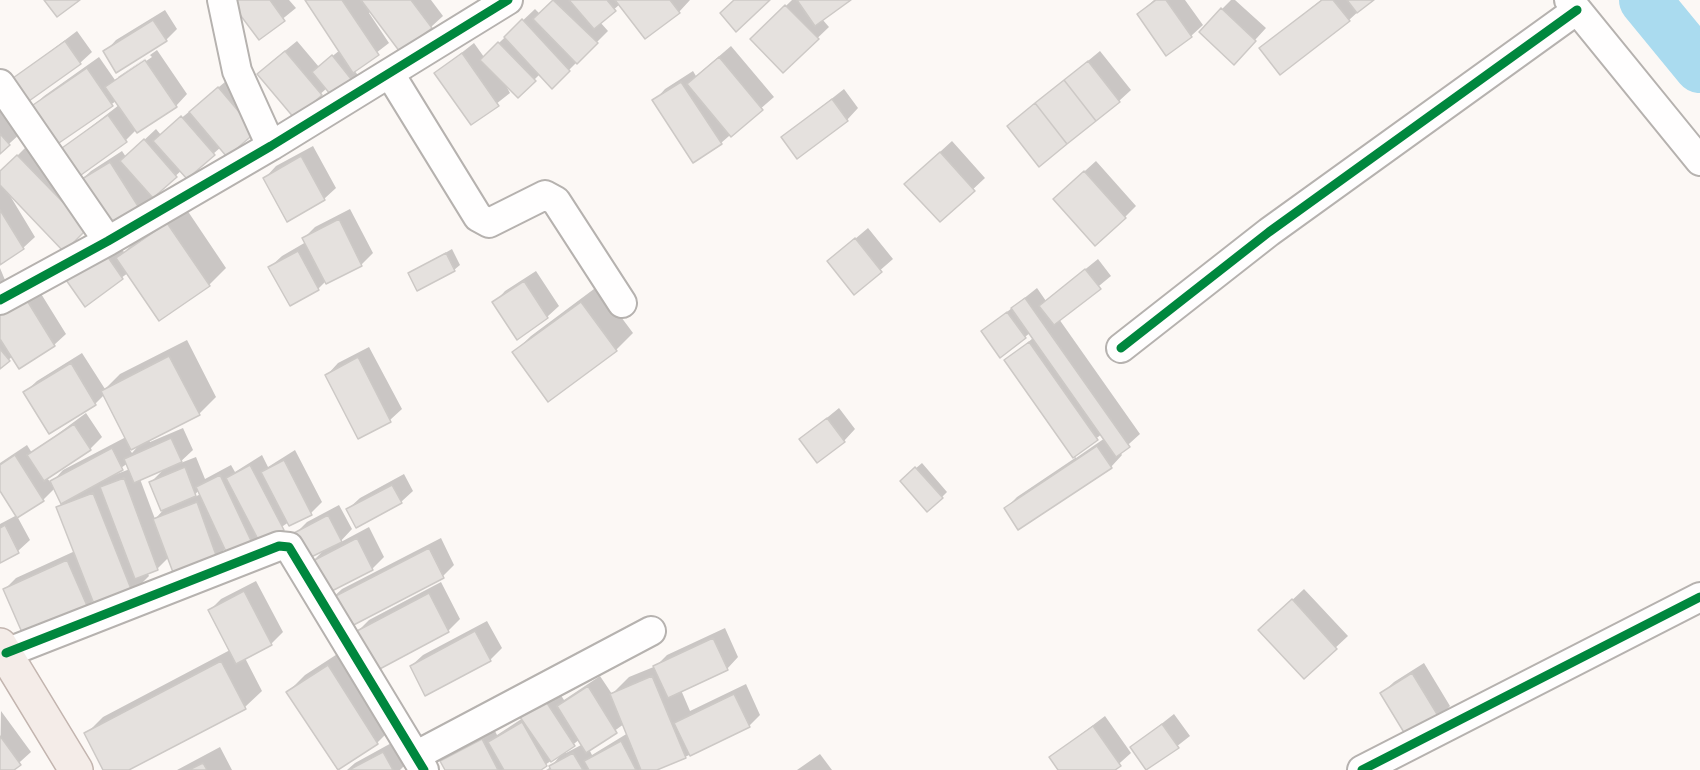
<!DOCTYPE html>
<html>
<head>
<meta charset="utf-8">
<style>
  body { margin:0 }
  canvas { display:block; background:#fcf8f5 }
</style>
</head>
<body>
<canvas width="1700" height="770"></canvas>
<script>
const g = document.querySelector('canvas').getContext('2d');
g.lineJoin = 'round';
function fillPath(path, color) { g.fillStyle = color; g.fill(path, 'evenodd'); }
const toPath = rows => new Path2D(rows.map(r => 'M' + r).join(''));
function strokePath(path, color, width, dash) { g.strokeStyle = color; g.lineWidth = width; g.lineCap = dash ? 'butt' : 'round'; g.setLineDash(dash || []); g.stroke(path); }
fillPath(toPath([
  [231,0,289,0,296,8,259,38],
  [306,0,431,0,443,16,431,27,371,11,369,13,389,43,354,70,360,78,327,88,295,117,270,63,297,41,319,67,340,50],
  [554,0,690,0,679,12,620,4,600,22,608,31,552,87,540,74,518,96,504,82,510,93,472,123,436,73,474,43,484,57,535,9,540,14],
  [792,0,848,0,822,19,829,27,783,71,752,39],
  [1154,0,1185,0,1203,25,1191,36,1138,14],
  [1231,0,1235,0,1266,28,1245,51,1222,9],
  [1321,0,1371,0,1349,20,1261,48],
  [165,10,177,29,166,40,105,52,116,40],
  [77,31,92,52,80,63,15,78],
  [731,46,774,97,721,143,654,101,665,89,693,71,696,76],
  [157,50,187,94,176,106,136,130,126,140,57,153,119,105,116,101,57,143,32,107,44,96,99,57,115,80],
  [150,55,152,57,118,80,118,77],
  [1100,51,1131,90,1119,101,1009,126],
  [231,77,267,119,221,147,187,177,182,170,151,198,154,201,142,213,79,182,91,171,122,151,126,157,156,129,161,135],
  [844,89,858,108,847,120,783,137],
  [0,109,21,133,0,152],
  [952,141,985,178,940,220,918,172],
  [29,144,98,216,9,194,35,237,23,248,0,263,0,173],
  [313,146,336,188,324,199,265,178,276,166],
  [1096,161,1136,206,1125,217,1066,188],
  [185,207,226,268,209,285,128,273,85,304,115,240,124,252,135,242],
  [350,209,373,253,362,264,326,281,318,289,291,304,270,267,282,256,306,242,304,238,315,227],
  [868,228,893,259,854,293,829,261],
  [452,249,460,265,454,270,410,273],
  [1098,259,1111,276,1059,319,1140,434,1120,452,1122,455,1111,467,1006,508,1017,497,1075,458,1006,361,1033,338,1030,333,1000,356,983,331,1037,288,1046,301],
  [1102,434,1105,438,1076,458,1074,455],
  [0,268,5,280,0,285],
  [536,271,559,306,547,317,494,303,505,291],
  [35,284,66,334,54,345,13,356,0,367,0,306],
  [598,286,633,333,616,350,514,352,531,336],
  [187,340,216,397,199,414,149,440,150,442,183,428,193,450,178,464,196,457,205,479,231,465,235,472,262,455,268,467,295,450,322,502,311,513,289,522,253,546,226,548,217,557,169,557,158,568,147,572,149,576,132,593,94,600,87,607,5,589,16,578,75,551,58,508,62,503,55,488,43,500,17,516,30,540,18,551,0,561,0,524,17,515,0,488,0,463,27,445,32,453,86,413,102,437,90,449,47,478,51,483,63,470,126,437,105,394,95,404,25,392,37,381,82,353,105,389,120,374],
  [139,445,132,453,130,450],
  [128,463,130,469,114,475,114,473],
  [165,468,151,482,167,506,155,519,140,479],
  [199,490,201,494,192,498],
  [369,347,402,409,390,420,327,375,338,363],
  [839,408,855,429,844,441,801,439],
  [922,463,947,492,942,497,908,475],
  [404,474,413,491,401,502,348,509,360,498],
  [339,505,352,529,339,543,369,527,384,557,373,568,327,592,311,563,325,549,295,534,307,522],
  [441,538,454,565,443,576,330,600,342,589],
  [256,581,283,632,271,644,245,658,262,691,245,707,125,770,105,770,86,734,103,717,230,650,210,610,221,599],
  [441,582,460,619,448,631,376,669,357,632,369,620],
  [1304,589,1348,636,1304,677,1272,619],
  [487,621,502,648,490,660,411,666,423,655],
  [725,628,738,657,727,669,681,690,690,711,746,684,760,715,749,726,685,757,653,770,546,770,551,767,562,753,538,770,447,770,442,761,453,749,494,729,497,735,523,718,557,689,564,700,600,676,612,694,629,677,656,666,667,655],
  [624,724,628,733,592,755,589,749],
  [580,739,583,744,566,753,565,751],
  [345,649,394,726,377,743,337,769,288,692,305,675],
  [1424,663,1450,706,1439,718,1382,693,1394,682],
  [1,711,31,752,11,770,0,770],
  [1174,714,1190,736,1148,769,1132,747],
  [1105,716,1131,753,1112,770,1060,770,1051,757],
  [395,741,407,763,400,770,347,770,355,763],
  [220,747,232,770,177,770],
  [820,754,832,770,797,770]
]), '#0003');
strokePath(toPath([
  [1645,0,1700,67]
]), '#aadbef', 52);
const building = toPath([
  [44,0,80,0,57,17,44,0],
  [229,0,270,0,285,21,259,40,229,0],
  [305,0,342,0,379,55,353,73,305,0],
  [361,0,411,0,432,28,400,52,361,0],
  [553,0,598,43,577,64,533,19,553,0],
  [569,0,607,0,616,11,594,29,569,0],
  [615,0,670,0,680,13,645,39,615,0],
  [734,0,770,0,736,32,720,13,734,0],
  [797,0,851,0,815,26,797,0],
  [1156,0,1166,0,1192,37,1166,56,1137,14,1156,0],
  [1322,0,1333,0,1350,21,1280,75,1259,48,1322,0],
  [1347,0,1374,0,1357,13,1347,0],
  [785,5,819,39,783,73,750,39,785,5],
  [1221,8,1256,41,1234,65,1199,32,1221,8],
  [522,19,570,71,552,89,504,37,522,19],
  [153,20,167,41,116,73,103,51,153,20],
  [65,41,81,64,29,101,13,78,65,41],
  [498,42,536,81,518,98,480,60,498,42],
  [285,51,322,95,295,119,257,74,285,51],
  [462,53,499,106,471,125,434,73,462,53],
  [332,55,355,84,335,100,312,72,332,55],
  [719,57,763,110,731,137,687,84,719,57],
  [145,60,177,107,137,133,105,87,145,60],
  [1088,61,1120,102,1096,121,1064,80,1088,61],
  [87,68,113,106,56,145,30,107,87,68],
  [1064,80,1096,121,1067,144,1035,103,1064,80],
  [681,82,722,144,693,163,652,100,681,82],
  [218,87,256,132,227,157,189,112,218,87],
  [832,99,848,121,797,159,781,137,832,99],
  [1035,103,1067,144,1039,167,1007,126,1035,103],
  [108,115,127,142,74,180,55,153,108,115],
  [181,116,215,155,187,179,153,141,181,116],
  [0,134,10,145,0,154,0,134],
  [144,139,177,177,153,198,120,161,144,139],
  [940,152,975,191,940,222,904,184,940,152],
  [17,155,88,228,64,252,0,185,0,171,17,155],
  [301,156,325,200,287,222,263,178,301,156],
  [110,162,143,214,110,235,77,182,110,162],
  [1084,171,1126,218,1095,246,1053,199,1084,171],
  [0,210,24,249,0,265,0,210],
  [339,219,362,266,326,284,302,238,339,219],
  [167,223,210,286,159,321,116,258,167,223],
  [855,238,882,272,854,295,827,261,855,238],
  [103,250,123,279,85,307,64,277,103,250],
  [298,251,319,290,290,306,268,267,298,251],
  [446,253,455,271,417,291,408,273,446,253],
  [1085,269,1101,289,1054,325,1039,306,1085,269],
  [524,281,548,318,517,340,492,302,524,281],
  [23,294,55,346,19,369,0,339,0,309,23,294],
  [1025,298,1130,447,1116,457,1011,308,1025,298],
  [581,302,617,351,548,402,512,352,581,302],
  [1007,312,1026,338,1000,358,981,331,1007,312],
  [1029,342,1098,440,1073,458,1004,360,1029,342],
  [0,349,10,361,0,369,0,349],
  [169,356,200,415,131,450,101,391,169,356],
  [358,357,391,422,358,439,325,375,358,357],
  [71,363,96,405,49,434,23,392,71,363],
  [827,418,845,442,817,463,799,439,827,418],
  [74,424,91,450,44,481,27,455,74,424],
  [171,438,182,462,134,483,124,459,171,438],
  [1097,446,1112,468,1018,530,1004,508,1097,446],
  [112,448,123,470,61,504,50,481,112,448],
  [15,455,44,501,17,518,0,491,0,465,15,455],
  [284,460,312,515,289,526,261,472,284,460],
  [250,465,284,530,260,543,226,478,250,465],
  [185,467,196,496,161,511,149,482,185,467],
  [915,467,943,498,927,512,900,481,915,467],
  [220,475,254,547,229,558,196,487,220,475],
  [124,478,158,570,135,579,100,487,124,478],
  [392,485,402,503,356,528,346,509,392,485],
  [93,493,133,594,96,609,56,507,93,493],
  [197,502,217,558,174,575,153,519,197,502],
  [328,515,342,542,307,559,294,533,328,515],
  [5,525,19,553,0,563,0,528,5,525],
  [357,538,373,570,326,594,309,563,357,538],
  [429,548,444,578,344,630,328,600,429,548],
  [67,560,88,608,24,637,3,589,67,560],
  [244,591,272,645,236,664,208,610,244,591],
  [429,593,449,632,376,671,355,632,429,593],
  [1292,599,1337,649,1304,679,1258,630,1292,599],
  [475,631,491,661,425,696,410,666,475,631],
  [713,638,728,670,668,698,653,666,713,638],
  [221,661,246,709,129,770,103,770,84,733,221,661],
  [328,665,378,744,338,770,286,692,328,665],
  [1412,673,1440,719,1408,739,1380,693,1412,673],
  [652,676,686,758,657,770,641,770,610,694,652,676],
  [588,686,617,733,586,753,557,706,588,686],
  [734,694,750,727,690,756,674,723,734,694],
  [545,700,575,746,551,762,520,717,545,700],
  [522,722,547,766,541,770,504,770,488,742,522,722],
  [1162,724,1179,748,1146,770,1130,747,1162,724],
  [1093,726,1121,766,1115,770,1058,770,1049,757,1093,726],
  [0,736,21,765,14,770,0,770,0,736],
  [482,739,498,770,445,770,440,761,482,739],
  [621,741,636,770,589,770,584,761,621,741],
  [383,752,393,770,349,770,383,752],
  [573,753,583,770,551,770,549,766,573,753],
  [203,763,207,770,189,770,203,763]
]);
fillPath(building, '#e5e1de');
strokePath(building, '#cdc9c6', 1.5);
const minor = toPath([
  [222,0,237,71,271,146],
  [1569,0,1700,161],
  [390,74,478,217,489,223,545,195,556,201,622,303],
  [0,84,108,241],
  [0,300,108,241,271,146,508,0],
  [1121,348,1269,232,1577,10],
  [6,653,279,546,289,547,424,770],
  [417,755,651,631],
  [1362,770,1700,597]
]);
const major = toPath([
  [0,645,76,770]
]);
strokePath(minor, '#b6b2af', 32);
strokePath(major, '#c3b5af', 36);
strokePath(minor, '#fffefe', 28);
strokePath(major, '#f4ece8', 33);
strokePath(toPath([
  [0,300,108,241,271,146,508,0],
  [1121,348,1269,232,1577,10],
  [6,653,279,546,289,547,424,770],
  [1362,770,1700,597]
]), '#00873e', 9);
</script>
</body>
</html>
